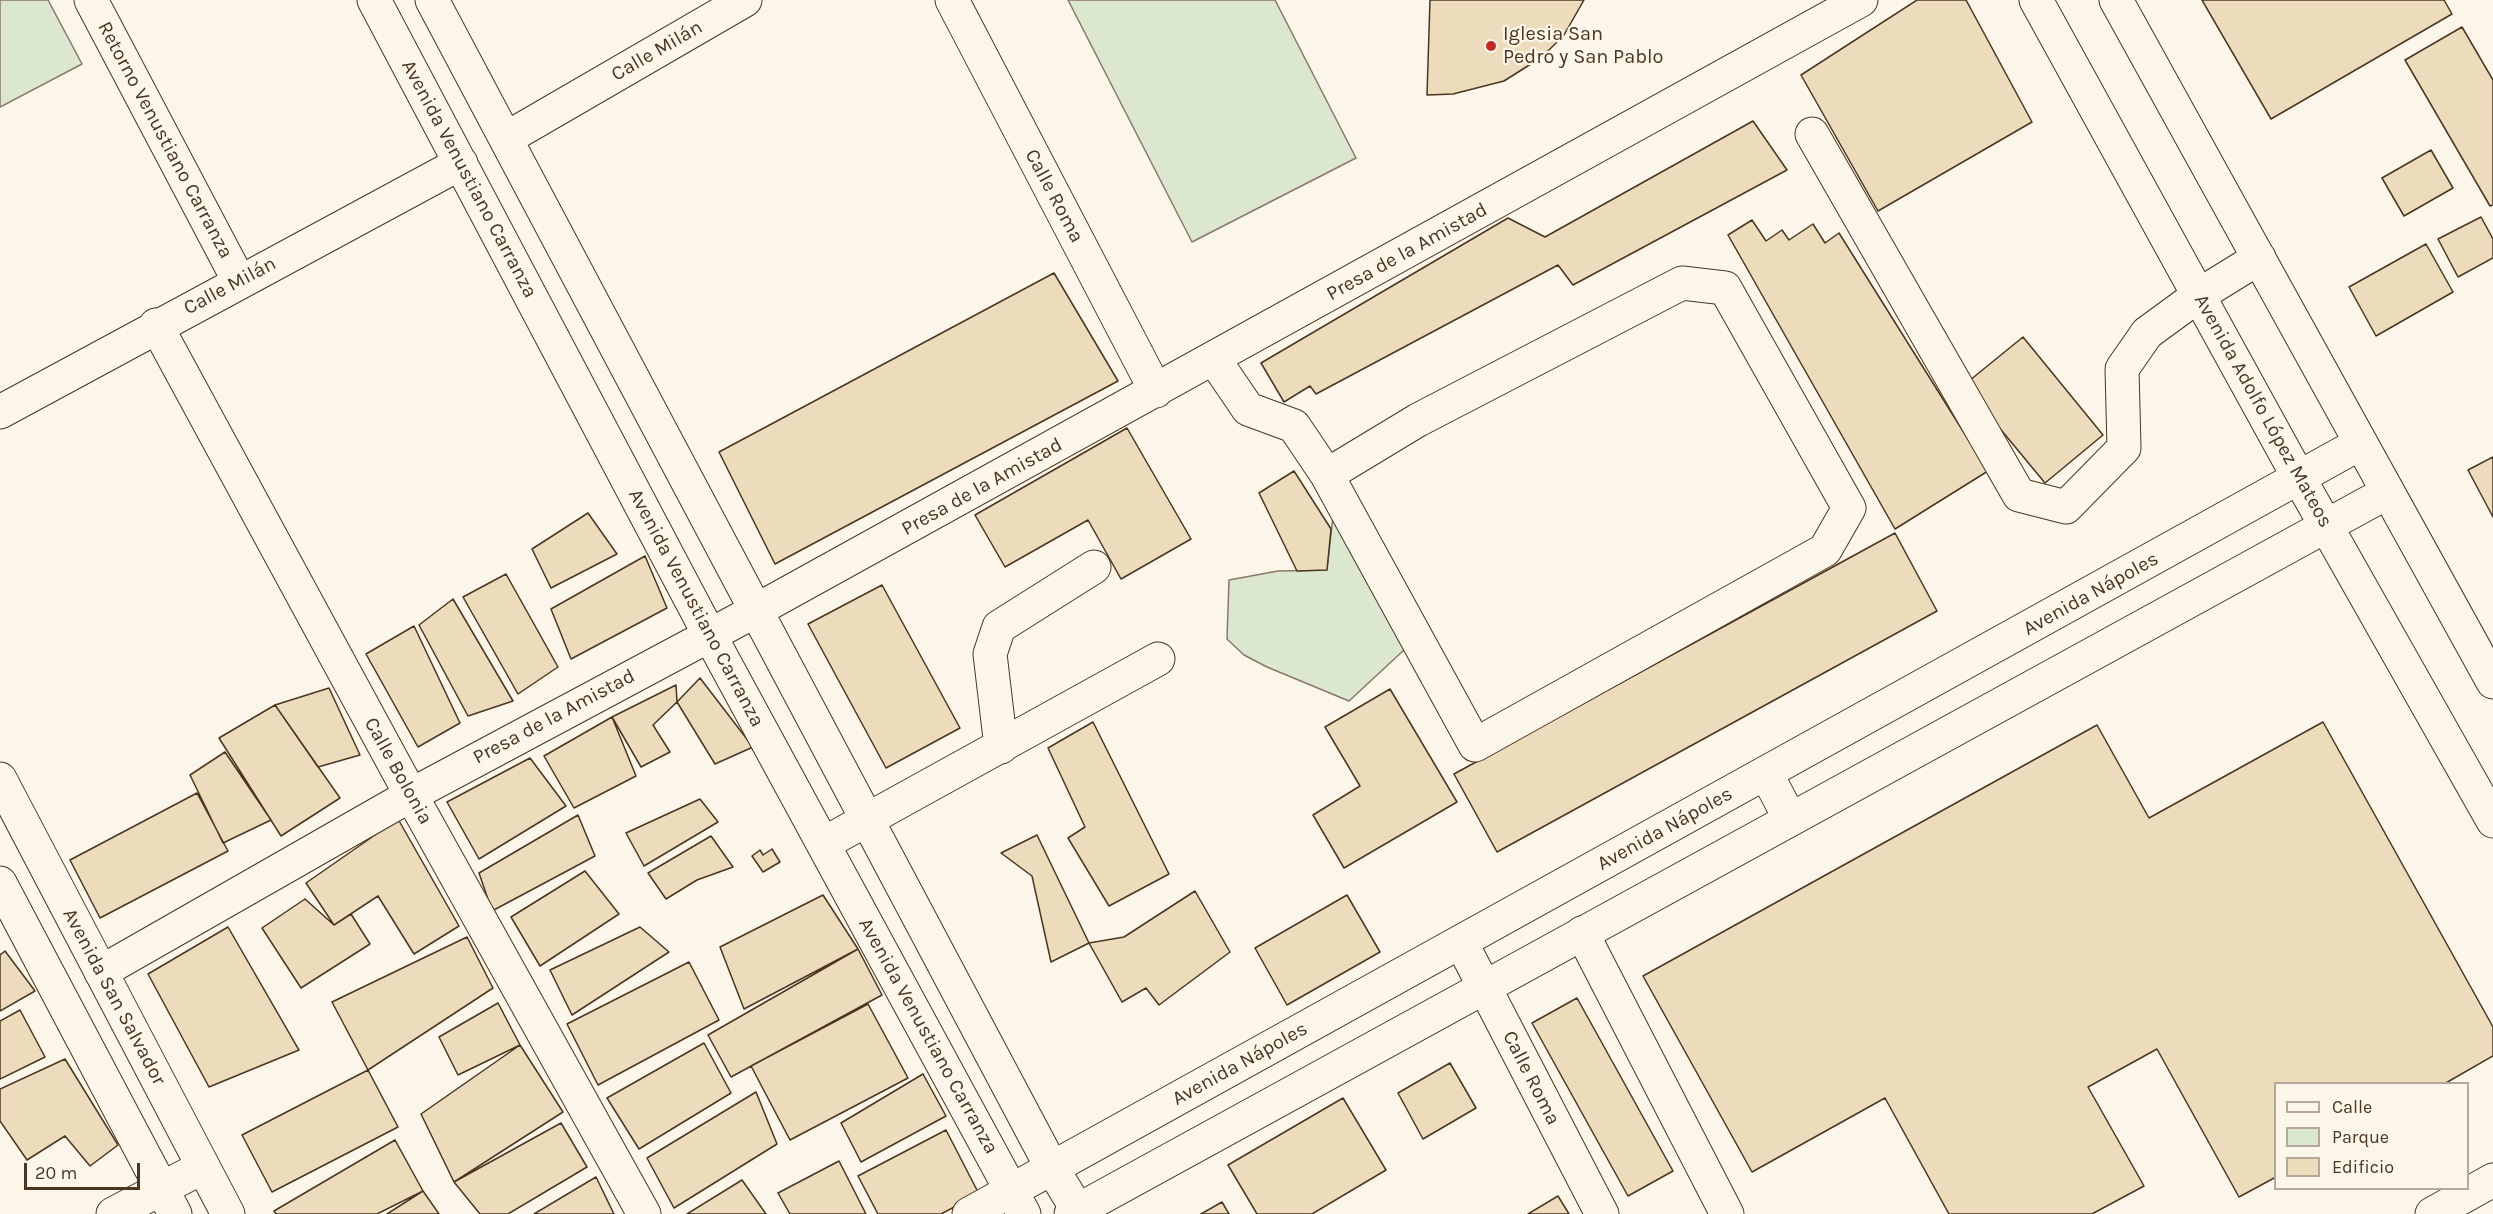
<!DOCTYPE html>
<html>
<head>
<meta charset="utf-8">
<style>
  body { margin:0 }
  #map { position:relative; width:2493px; height:1214px; overflow:hidden; background:#fbf6e9; font-family:Karla,sans-serif }
  canvas { display:block }
  .legend { position:absolute; left:2274px; top:1082px; width:195px; height:108px; box-sizing:border-box; background:#fbf6e9; border:2px solid #b4a999; margin:0; padding:8px 10px; list-style:none; font-size:18px; color:#4a3520 }
  .legend li { display:flex; align-items:center; gap:12px; height:30px }
  .legend b { width:30px; border:2px solid #b4a999 }
  .scale { position:absolute; left:24px; top:1163px; width:116px; height:27px; box-sizing:border-box; border:3px solid #4a3520; border-top:0; padding-left:8px; font-size:18px; line-height:21px; white-space:nowrap; color:#4a3520; -webkit-text-stroke:4px #fbf6e9; paint-order:stroke }
</style>
</head>
<body>
<div id="map">
<canvas width="2493" height="1214"></canvas>
<ul class="legend">
<li><b style="height:8px;background:#fbf6e9"></b>Calle</li>
<li><b style="height:16px;background:#dce7d0"></b>Parque</li>
<li><b style="height:16px;background:#ecdcbc"></b>Edificio</li>
</ul>
<div class="scale">20 m</div>
</div>
<script>
const g = document.querySelector('canvas').getContext('2d');
g.lineJoin = 'round';
function fillPath(path, color) { g.fillStyle = color; g.fill(path, 'evenodd'); }
const toPath = rows => new Path2D(rows.map(r => 'M' + r).join(''));
function strokePath(path, color, width, dash) { g.strokeStyle = color; g.lineWidth = width; g.lineCap = dash ? 'butt' : 'round'; g.setLineDash(dash || []); g.stroke(path); }
function drawText(font, color, halo, rows, align = 'center') {
  g.font = font + ' Karla,sans-serif'; g.lineWidth = 4.5; g.setLineDash([]); g.textBaseline = 'middle'; g.strokeStyle = halo; g.fillStyle = color; for (const [text, x, y, turn = 0] of rows) {
    g.save(); g.translate(x, y); g.rotate((+turn || 0) * Math.PI / 180); g.textAlign = isNaN(turn) ? turn : align; if (halo) g.strokeText(text, 0, 0); g.fillText(text, 0, 0); g.restore();
  }
}
const green = toPath([
  [0,0,48,0,82,64,0,107,0,0],
  [1068,0,1275,0,1356,158,1192,242,1068,0],
  [1335,498,1404,650,1349,701,1267,667,1244,655,1227,639,1229,580,1278,571,1327,570,1335,498]
]);
fillPath(green, '#dce7d0');
strokePath(green, '#887966', 1.5);
const building = toPath([
  [1430,0,1584,0,1564,35,1542,57,1504,81,1453,94,1427,95,1430,0],
  [1917,0,1966,0,2032,122,1878,211,1801,75,1917,0],
  [2202,0,2444,0,2452,14,2271,119,2202,0],
  [2462,27,2493,80,2493,205,2490,206,2405,60,2462,27],
  [1753,121,1787,170,1573,285,1558,265,1316,394,1310,386,1284,402,1261,363,1508,218,1545,237,1753,121],
  [2431,150,2453,188,2404,216,2382,178,2431,150],
  [2481,217,2493,239,2493,258,2458,277,2438,239,2481,217],
  [1752,220,1766,241,1782,230,1789,240,1813,224,1825,243,1839,233,1988,471,1895,529,1728,235,1752,220],
  [2426,244,2453,292,2376,336,2349,287,2426,244],
  [1054,273,1118,381,775,564,719,452,1054,273],
  [2023,337,2103,435,2045,483,1964,385,2023,337],
  [1127,428,1191,539,1121,579,1088,520,1005,567,975,515,1127,428],
  [2493,457,2493,517,2468,470,2493,457],
  [1294,471,1331,529,1327,570,1297,571,1259,493,1294,471],
  [588,513,617,554,551,588,532,549,588,513],
  [1895,533,1937,611,1497,852,1454,774,1895,533],
  [645,556,667,608,571,659,551,609,645,556],
  [506,574,558,667,518,694,463,597,506,574],
  [882,585,960,728,886,768,808,624,882,585],
  [453,599,513,701,468,716,419,625,453,599],
  [414,626,460,723,418,747,366,654,414,626],
  [700,678,753,747,715,764,677,702,700,678],
  [676,685,677,702,653,725,670,752,641,767,612,717,676,685],
  [329,688,360,755,318,767,275,705,329,688],
  [1390,689,1457,802,1344,868,1313,815,1360,786,1325,727,1390,689],
  [275,705,340,798,281,836,219,738,275,705],
  [612,717,636,776,574,808,544,756,612,717],
  [1093,722,1169,874,1109,906,1068,838,1085,827,1048,748,1093,722],
  [2323,722,2493,1027,2493,1056,2444,1084,2276,1084,2276,1177,2239,1197,2157,1049,2088,1087,2144,1186,2092,1214,1949,1214,1885,1098,1752,1172,1643,976,2097,725,2149,818,2323,722],
  [225,752,271,820,223,843,190,775,225,752],
  [530,758,566,806,479,859,447,802,530,758],
  [197,793,228,851,100,918,70,860,197,793],
  [700,799,718,822,644,866,626,833,700,799],
  [578,815,595,856,492,911,479,873,578,815],
  [398,819,459,926,414,954,378,896,334,925,306,883,398,819],
  [1037,835,1089,943,1051,962,1032,876,1001,853,1037,835],
  [711,836,733,867,697,880,666,899,648,873,711,836],
  [772,849,780,862,763,872,752,856,760,850,763,855,772,849],
  [585,871,619,914,540,966,511,917,585,871],
  [1195,891,1230,952,1159,1005,1146,988,1122,1002,1089,943,1124,937,1195,891],
  [823,895,858,949,744,1009,720,947,823,895],
  [1347,895,1380,952,1287,1005,1255,948,1347,895],
  [305,899,334,925,351,914,370,944,301,988,262,928,305,899],
  [228,927,299,1050,209,1087,148,974,228,927],
  [640,927,669,952,572,1015,550,970,640,927],
  [467,937,493,988,368,1070,332,1002,467,937],
  [858,949,882,995,731,1077,708,1035,858,949],
  [5,951,35,991,0,1011,0,955,5,951],
  [689,962,719,1020,598,1085,567,1024,689,962],
  [1577,998,1673,1171,1628,1196,1532,1023,1577,998],
  [498,1003,520,1045,458,1075,439,1037,498,1003],
  [868,1004,908,1078,790,1140,751,1066,868,1004],
  [20,1010,45,1057,0,1079,0,1021,20,1010],
  [704,1043,731,1093,639,1149,607,1098,704,1043],
  [520,1045,563,1112,454,1182,421,1114,520,1045],
  [65,1059,118,1145,90,1166,65,1136,27,1160,0,1121,0,1089,65,1059],
  [1450,1063,1476,1108,1423,1139,1398,1093,1450,1063],
  [368,1070,398,1127,272,1192,242,1135,368,1070],
  [923,1074,946,1116,861,1162,841,1123,923,1074],
  [756,1092,777,1144,674,1208,647,1158,756,1092],
  [1343,1098,1386,1170,1312,1214,1257,1214,1228,1165,1343,1098],
  [561,1123,587,1167,508,1214,480,1214,454,1182,561,1123],
  [946,1130,979,1194,941,1214,878,1214,858,1176,946,1130],
  [395,1140,423,1191,377,1214,276,1214,274,1211,395,1140],
  [839,1161,866,1214,790,1214,778,1193,839,1161],
  [596,1177,614,1214,534,1214,596,1177],
  [742,1180,766,1214,687,1214,742,1180],
  [423,1191,439,1214,387,1214,423,1191],
  [1558,1196,1569,1214,1528,1214,1558,1196],
  [1222,1202,1229,1214,1201,1214,1222,1202]
]);
fillPath(building, '#ecdcbc');
strokePath(building, '#4a3520', 1.5);
const minor = toPath([
  [91,0,239,281],
  [374,0,709,634,1024,1214],
  [432,0,1052,1168,1080,1214],
  [952,0,1156,391],
  [1812,134,2019,495,2066,507,2124,448,2122,369,2147,333,2199,295,2259,258],
  [507,138,745,0],
  [156,325,411,795,644,1214],
  [1214,359,1248,409,1294,426,1327,475,1475,745,1825,550,1849,508,1725,288,1682,283,1418,420,1327,475],
  [0,412,461,163],
  [1001,747,990,654,999,627,1094,567],
  [1766,773,1790,819],
  [823,844,1158,659],
  [1582,933,1727,1214],
  [1461,942,1602,1214],
  [101,972,411,795,757,610,1861,0],
  [113,1214,203,1167],
  [2432,1214,2493,1180]
]);
const major = toPath([
  [2036,0,2299,478,2493,821],
  [2116,0,2493,682],
  [0,779,228,1214],
  [0,883,175,1214],
  [969,1214,2361,443],
  [1071,1214,2388,492]
]);
strokePath(minor, '#4a3520', 35);
strokePath(major, '#4a3520', 35);
strokePath(minor, '#fbf6e9', 33);
strokePath(major, '#fbf6e9', 33);
for (const [x, y, r, color] of [
  [1491,46,6,"#c62828"]
]) { const dot = new Path2D(); dot.arc(x, y, r, 0, 2 * Math.PI); g.fillStyle = color; g.fill(dot); strokePath(dot, '#fbf6e9', 2); }
drawText('20px', '#4a3520', '#fbf6e9', [
  ["Iglesia San",1503,34],
  ["Pedro y San Pablo",1503,57]
], 'left');
drawText('20px', '#4a3520', '#fbf6e9', [
  ["Calle Milán",657,51,-30],
  ["Retorno Venustiano Carranza",165,140,62],
  ["Avenida Venustiano Carranza",469,179,62],
  ["Calle Roma",1054,196,62],
  ["Presa de la Amistad",1407,252,-29],
  ["Calle Milán",230,286,-28],
  ["Avenida Adolfo López Mateos",2263,411,61],
  ["Presa de la Amistad",982,487,-29],
  ["Avenida Nápoles",2091,594,-29],
  ["Avenida Venustiano Carranza",696,608,62],
  ["Presa de la Amistad",554,717,-28],
  ["Calle Bolonia",398,771,61],
  ["Avenida Nápoles",1665,829,-29],
  ["Avenida San Salvador",114,997,62],
  ["Avenida Venustiano Carranza",928,1036,61],
  ["Avenida Nápoles",1240,1064,-29],
  ["Calle Roma",1531,1078,63]
]);
</script>
</body>
</html>
